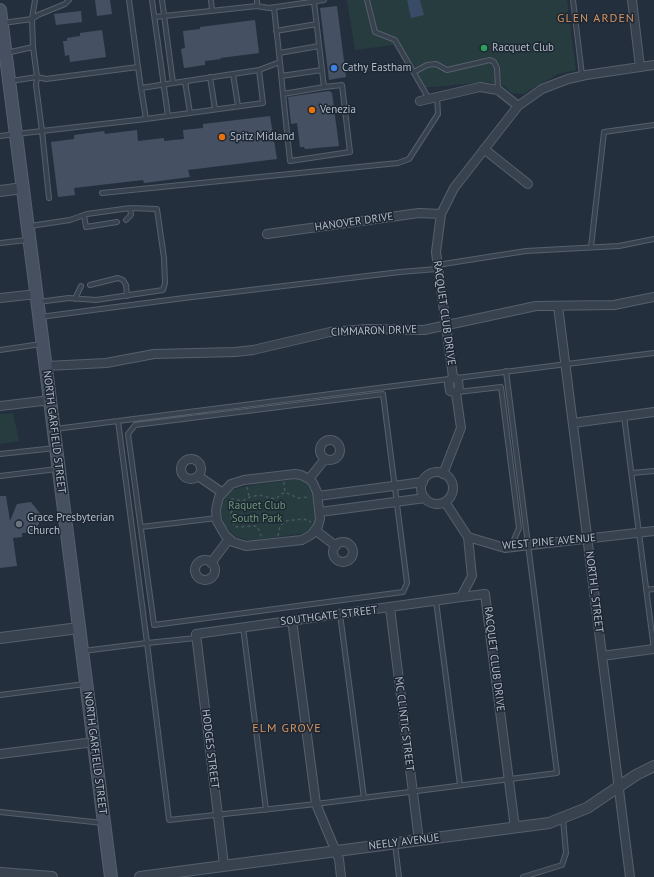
<!DOCTYPE html>
<html>
<head>
<meta charset="utf-8">
<style>
  body { margin:0 }
  canvas { display:block; background:#242f3e }
</style>
</head>
<body>
<canvas width="654" height="877"></canvas>
<script>
const g = document.querySelector('canvas').getContext('2d');
g.lineJoin = 'round';
function fillPath(path, color) { g.fillStyle = color; g.fill(path, 'evenodd'); }
const toPath = rows => new Path2D(rows.map(r => 'M' + r).join(''));
function strokePath(path, color, width, dash) { g.strokeStyle = color; g.lineWidth = width; g.lineCap = dash ? 'butt' : 'round'; g.setLineDash(dash || []); g.stroke(path); }
function drawText(font, color, halo, rows, align = 'center') {
  g.font = font + ' "PT Sans",sans-serif'; g.lineWidth = 3; g.setLineDash([]); g.textBaseline = 'middle'; g.strokeStyle = halo; g.fillStyle = color; for (const [text, x, y, turn = 0] of rows) {
    g.save(); g.translate(x, y); g.rotate((+turn || 0) * Math.PI / 180); g.textAlign = isNaN(turn) ? turn : align; if (halo) g.strokeText(text, 0, 0); g.fillText(text, 0, 0); g.restore();
  }
}
fillPath(toPath([
  [347,0,567,0,576,70,558,74,523,94,512,93,504,86,488,82,420,88,393,45,355,50],
  [13,413,19,441,0,444,0,414],
  [296,479,305,482,312,490,315,516,315,522,309,530,305,533,250,541,235,536,226,528,222,517,222,507,227,494,233,490,246,486]
]), '#263c3f');
fillPath(toPath([
  [407,0,420,0,424,15,411,18]
]), '#394c67');
fillPath(toPath([
  [95,0,110,0,112,14,97,16],
  [337,6,346,77,329,80,320,8],
  [81,11,82,22,56,25,54,14],
  [255,20,259,53,220,58,221,59,205,61,205,65,184,68,181,49,185,48,183,31,200,29,200,27],
  [102,30,106,57,70,62,69,55,65,56,63,41,67,41,67,38,80,36,80,33],
  [329,91,332,93,339,146,305,149,304,147,300,147,297,123,291,124,288,97],
  [270,116,277,159,188,170,190,177,144,183,143,180,74,188,75,195,58,197,51,142,74,139,74,135,104,131,105,134,137,130,138,141,164,138,164,141,184,139,183,130,203,128,203,124],
  [0,496,6,496,10,521,17,504,31,502,42,516,35,532,22,533,22,537,13,538,17,566,0,568]
]), '#455162');
const service = toPath([
  [152,0,168,116],
  [162,0,173,83],
  [211,0,212,11],
  [367,0,375,32,395,40,429,99],
  [573,0,582,75],
  [257,6,269,8,324,0],
  [155,17,257,6,257,0],
  [3,23,32,19,38,15,65,4,69,0],
  [276,31,317,24],
  [6,53,33,47,32,19,35,0],
  [279,53,319,46],
  [280,62,283,94,324,87,314,2],
  [138,67,141,88,259,70,280,62,274,8],
  [414,72,427,65,436,64,447,70,490,60,494,62,497,68,498,90],
  [233,74,238,106],
  [281,76,322,70],
  [210,77,215,109],
  [11,81,37,77,33,47],
  [185,81,190,113],
  [141,88,146,119,263,103,259,70],
  [283,94,290,161,350,152,342,85,324,87],
  [0,136,42,131,36,85,37,77,46,79,138,67,129,0],
  [102,193,398,163,409,159,438,114,437,97],
  [49,198,42,131,146,119],
  [84,215,86,227,117,222],
  [126,220,131,215,130,208],
  [30,226,70,220,87,214,130,208,157,209,164,258,165,283,163,290,96,300,69,298,38,302],
  [0,243,27,240],
  [591,247,604,132,654,125],
  [437,265,526,251,619,246,654,239],
  [90,285,118,278,123,280,126,285,127,296],
  [75,299,81,286],
  [40,317,184,298,400,272,437,269],
  [0,350,41,344],
  [458,392,501,387,519,528,511,547],
  [383,394,407,583,403,592,154,625,128,434,135,425,383,394],
  [624,416,654,650],
  [118,421,147,643,196,638],
  [55,429,654,353],
  [0,454,55,448],
  [632,473,654,471],
  [0,476,57,469],
  [141,527,217,518],
  [646,590,654,589],
  [436,601,460,785],
  [340,614,364,798],
  [243,627,266,810],
  [83,651,147,643,169,820,316,804,557,773,506,371],
  [0,695,85,684],
  [0,812,103,823],
  [395,844,399,877],
  [523,877,562,865,566,853,563,819]
]);
const minor = toPath([
  [632,0,640,67],
  [420,101,480,87,498,90,518,106],
  [484,149,528,184],
  [267,234,419,213,441,214],
  [0,298,37,294],
  [558,306,630,877],
  [46,366,106,363,154,354,235,352,253,350,330,332,368,329,424,330,536,306,614,305,654,297],
  [453,377,436,252,441,214,454,188,518,106,542,89,568,79,586,75,654,65],
  [453,377,449,381,449,384,450,391,456,393],
  [453,377,458,380,459,390,456,393],
  [0,406,51,400],
  [573,423,654,412],
  '320 450a10 10 0 1 1 20 0a10 10 0 1 1-20 0Z',
  '181 469a10 10 0 1 1 20 0a10 10 0 1 1-20 0Z',
  '421 488a16 16 0 1 1 32 0a16 16 0 1 1-32 0Z',
  [295,474,301,475,309,479,313,483,317,492,320,519,318,526,311,535,302,540,246,546,233,542,225,535,217,521,216,510,219,497,231,484,244,480,295,474],
  [443,474,461,428,456,393],
  [198,476,223,493],
  [309,479,325,459],
  [318,496,423,482],
  [445,502,468,537,472,576,461,597],
  [320,512,425,498],
  [315,530,336,546],
  [468,537,505,548,654,531],
  '333 552a10 10 0 1 1 20 0a10 10 0 1 1-20 0Z',
  '195 570a10 10 0 1 1 20 0a10 10 0 1 1-20 0Z',
  [211,563,229,539],
  [390,608,419,841],
  [292,620,316,804,339,859,341,877],
  [602,656,654,649],
  [0,754,94,742],
  [224,865,196,634,461,597,485,594,515,828]
]);
const tertiary = toPath([
  [0,191,23,188],
  [0,638,79,628],
  [0,873,52,877],
  [140,877,549,823,587,808,636,775,654,766]
]);
const secondary = toPath([
  [0,10,111,877]
]);
strokePath(service, '#565f6c', 6);
strokePath(minor, '#565f6c', 10);
strokePath(tertiary, '#565f6c', 12);
strokePath(secondary, '#565f6c', 14);
strokePath(toPath([
  [284,482,285,492],
  [247,487,249,496],
  [231,499,242,501,250,497,259,495,275,499,285,492,298,498,310,497],
  [231,499,232,511,230,514,235,527,257,526,262,538],
  [278,536,280,526,285,521,304,519,311,522]
]), '#44595c', 1.5, [3, 3]);
strokePath(service, '#38414e', 4);
strokePath(minor, '#38414e', 8);
strokePath(tertiary, '#38414e', 10);
strokePath(secondary, '#465061', 12);
for (const [x, y, r, color] of [
  [484,48,4,"#2e9e5b"],
  [334,68,4,"#3f7fe0"],
  [312,110,4,"#e8710a"],
  [222,137,4,"#e8710a"],
  [19,524,4,"#6b7280"]
]) { const dot = new Path2D(); dot.arc(x, y, r, 0, 2 * Math.PI); g.fillStyle = color; g.fill(dot); strokePath(dot, '#1d2633', 1.5); }
drawText('11px', '#b4bcc9', '#1d2633', [
  ["Racquet Club",492,48],
  ["Cathy Eastham",342,68],
  ["Venezia",320,110],
  ["Spitz Midland",230,137],
  ["Grace Presbyterian",27,518],
  ["Church",27,531]
], 'left');
drawText('11px', '#b4bcc9', '#1d2633', [
  ["HANOVER DRIVE",354,222,-8],
  ["RACQUET CLUB DRIVE",444,313,82],
  ["CIMMARON DRIVE",374,331,-2],
  ["NORTH GARFIELD STREET",54,432,83],
  ["WEST PINE AVENUE",549,542,-5],
  ["NORTH L STREET",594,592,83],
  ["SOUTHGATE STREET",329,616,-7],
  ["RACQUET CLUB DRIVE",494,659,83],
  ["MC CLINTIC STREET",404,724,83],
  ["HODGES STREET",210,749,83],
  ["NORTH GARFIELD STREET",95,753,83],
  ["NEELY AVENUE",404,842,-7]
]);
drawText('11px', '#6b9a76', '#1d2633', [
  ["Raquet Club",257,506],
  ["South Park",257,519]
]);
g.letterSpacing = '1px';
drawText('12px', '#d59563', '#1d2633', [
  ["GLEN ARDEN",596,19],
  ["ELM GROVE",287,729]
]);
g.letterSpacing = '0px';
</script>
</body>
</html>
